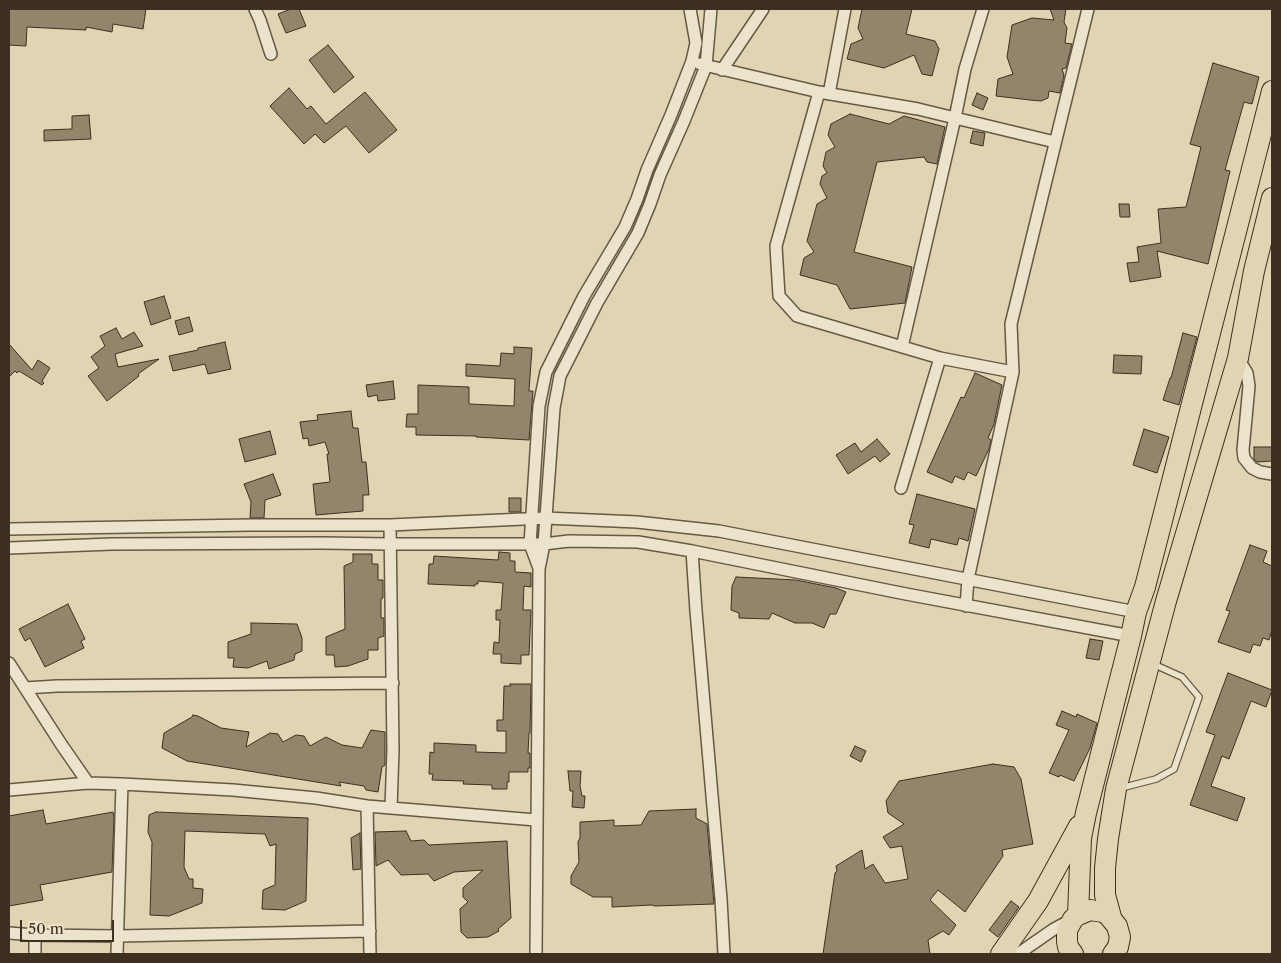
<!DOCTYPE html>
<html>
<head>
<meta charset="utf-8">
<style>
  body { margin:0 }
  #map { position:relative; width:1281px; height:963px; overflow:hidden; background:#e1d4b2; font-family:"Libre Caslon Text",serif }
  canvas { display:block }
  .frame { position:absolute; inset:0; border:10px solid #3d3020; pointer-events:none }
  .scale { position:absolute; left:20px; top:920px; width:94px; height:22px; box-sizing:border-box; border:2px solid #3d3020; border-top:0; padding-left:6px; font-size:15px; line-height:18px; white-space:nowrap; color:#3d3020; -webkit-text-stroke:4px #ece3cd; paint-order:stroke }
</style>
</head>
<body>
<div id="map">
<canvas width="1281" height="963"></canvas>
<div class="frame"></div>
<div class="scale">50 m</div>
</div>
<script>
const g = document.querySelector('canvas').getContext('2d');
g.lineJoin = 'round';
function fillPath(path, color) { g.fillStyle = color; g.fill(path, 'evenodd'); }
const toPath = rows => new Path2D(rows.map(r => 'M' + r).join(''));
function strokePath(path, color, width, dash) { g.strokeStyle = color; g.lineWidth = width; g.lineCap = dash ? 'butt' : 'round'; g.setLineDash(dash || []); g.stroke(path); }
const building = toPath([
  [9,9,146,9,143,29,113,24,112,32,86,27,86,30,27,27,26,46,9,45,9,9],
  [291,9,299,9,306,26,286,33,278,14,291,9],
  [862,9,912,9,906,34,935,41,939,49,932,76,922,74,914,55,884,68,847,59,851,44,863,39,858,28,862,9],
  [1050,9,1066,9,1064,22,1067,28,1065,43,1072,44,1066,68,1062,69,1064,75,1060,93,1049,91,1048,98,1041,101,1030,100,996,96,998,79,1013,74,1007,57,1012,25,1032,18,1054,20,1050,9],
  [328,45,354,77,334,93,309,60,328,45],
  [1213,63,1259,77,1252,104,1244,102,1225,170,1230,171,1208,264,1157,251,1161,277,1130,282,1127,263,1139,262,1137,247,1161,243,1158,209,1186,207,1201,147,1190,144,1213,63],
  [289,88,307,109,311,106,326,124,365,92,397,130,369,153,346,126,324,143,315,134,304,144,270,106,289,88],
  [977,93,988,98,983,110,972,105,977,93],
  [850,114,889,124,904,116,945,127,937,164,927,162,924,157,877,162,854,252,912,267,905,303,850,309,837,285,800,275,804,258,814,252,807,241,817,204,827,198,820,184,822,176,827,173,823,166,826,152,835,147,828,135,831,124,850,114],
  [89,115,91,139,44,141,44,130,72,129,72,116,89,115],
  [973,131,985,133,983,146,970,143,973,131],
  [1119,204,1129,204,1130,217,1120,217,1119,204],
  [164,296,171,318,151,325,144,302,164,296],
  [189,317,193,331,179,335,175,321,189,317],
  [116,328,122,339,134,332,143,346,115,354,118,367,159,359,138,374,139,376,107,401,88,376,99,368,91,357,105,346,100,336,116,328],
  [1183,333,1197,337,1179,405,1163,400,1170,378,1171,378,1183,333],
  [225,342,231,369,208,374,205,364,173,371,169,356,198,350,198,348,225,342],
  [9,344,32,370,38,360,50,368,42,381,44,383,42,385,19,371,17,373,15,371,9,377,9,344],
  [514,347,532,348,529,391,533,391,529,440,476,437,476,436,416,435,416,427,406,427,407,414,418,414,418,385,469,387,469,404,514,406,515,379,466,376,466,364,500,366,501,353,514,354,514,347],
  [1114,355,1142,356,1141,374,1113,373,1114,355],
  [975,373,1002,385,994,424,988,438,991,440,989,449,976,476,968,472,964,480,955,476,952,483,927,472,961,397,964,398,975,373],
  [393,381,395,399,378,401,377,395,368,397,366,385,393,381],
  [351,411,353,428,358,428,362,462,366,462,369,495,363,495,363,511,316,515,313,484,330,482,327,454,329,454,325,442,309,446,308,438,303,439,300,422,318,420,317,415,351,411],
  [1144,429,1169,437,1157,473,1133,465,1144,429],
  [270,431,276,454,245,462,239,439,270,431],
  [877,439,890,454,880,462,875,456,848,474,836,455,855,443,861,452,877,439],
  [1254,447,1272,447,1272,461,1257,462,1254,459,1254,447],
  [273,474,281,495,265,500,264,518,250,518,251,502,244,484,273,474],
  [917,494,975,509,968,541,959,538,957,545,931,539,929,548,909,543,914,525,909,524,917,494],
  [509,498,521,498,521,512,509,512,509,498],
  [1250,545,1267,551,1263,562,1272,566,1272,630,1269,640,1263,638,1260,646,1253,644,1250,653,1218,642,1230,611,1226,610,1250,545],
  [499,552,510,553,510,561,515,561,515,572,531,573,531,587,524,586,523,610,531,610,529,655,521,655,521,664,501,663,501,654,493,654,494,642,499,643,500,620,496,620,496,610,501,610,503,583,478,581,478,584,475,584,475,586,428,584,429,564,433,564,434,556,498,560,499,552],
  [353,554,372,554,372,564,378,564,378,580,383,580,383,598,381,599,381,618,384,618,384,636,378,638,378,650,368,650,368,659,348,666,335,667,334,655,326,655,326,637,345,629,344,566,353,562,353,554],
  [736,577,796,580,836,588,846,592,836,614,830,614,824,628,812,623,795,623,772,613,769,619,739,618,739,613,731,610,732,586,736,577],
  [68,604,85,639,81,641,84,648,45,667,30,638,25,641,19,629,68,604],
  [251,623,297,624,302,638,302,651,295,654,294,660,269,669,267,661,248,668,233,667,234,658,228,658,228,642,251,634,251,623],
  [1090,639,1103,641,1099,660,1086,658,1090,639],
  [1228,673,1272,690,1266,707,1251,701,1229,759,1222,756,1211,786,1245,798,1237,821,1190,805,1215,735,1206,732,1228,673],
  [510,684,531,684,530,733,529,733,528,753,530,753,530,768,528,768,528,772,509,772,509,782,507,782,507,789,492,789,492,785,463,784,464,781,432,780,433,774,429,774,430,752,434,753,434,743,476,745,476,752,506,753,506,731,497,731,497,720,503,720,504,686,511,686,510,684],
  [1062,711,1076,717,1077,714,1097,723,1090,748,1074,781,1060,775,1059,777,1049,773,1069,730,1056,725,1062,711],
  [193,715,198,716,221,728,249,732,246,747,270,733,278,734,283,742,296,735,304,736,310,746,326,737,342,745,362,748,371,730,385,732,385,765,382,767,378,792,366,790,364,786,339,782,341,786,187,761,162,748,164,733,192,717,193,715],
  [855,746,866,751,861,762,850,756,855,746],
  [993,764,1014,767,1021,779,1033,844,1002,850,1003,856,965,912,938,890,930,900,956,925,949,935,943,931,928,940,930,954,823,954,835,873,837,871,836,866,862,850,865,869,873,864,885,883,908,879,902,846,890,848,883,837,904,824,888,813,886,801,899,781,993,764],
  [568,771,581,771,580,786,582,796,585,796,584,808,572,807,573,791,570,791,568,771],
  [696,809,696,818,707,824,714,904,655,906,652,905,612,907,612,897,593,897,571,884,571,876,579,862,578,842,580,838,580,822,614,820,614,826,641,825,649,811,696,809],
  [43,810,46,824,113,812,114,817,112,872,40,885,43,900,9,906,9,816,43,810],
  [156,812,308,818,306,901,285,910,262,909,263,890,275,885,276,844,270,846,265,834,185,831,184,867,189,879,193,879,193,888,203,889,202,903,169,916,150,915,152,842,148,832,149,815,156,812],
  [406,831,411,841,424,840,429,845,507,841,511,918,498,929,499,931,488,937,467,938,461,932,460,909,468,902,463,897,463,888,483,870,454,872,434,881,428,874,401,875,388,860,376,866,375,832,406,831],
  [360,833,361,869,353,870,351,838,360,833],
  [1011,901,1019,907,998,937,989,930,1011,901]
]);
fillPath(building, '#92856c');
strokePath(building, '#3d3020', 1);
const lane = toPath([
  [1121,788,1156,779,1174,769,1199,697,1182,677,1153,664]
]);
const street = toPath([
  [255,9,260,20,271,54],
  [700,64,819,92,918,109,955,118,965,69,983,9],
  [722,70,763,9],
  [819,92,776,246,779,296,797,316,940,358,1013,372],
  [829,94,845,9],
  [902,347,955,118,1055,142],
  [1238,358,1247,373,1249,386,1243,450,1244,458,1252,468,1260,472,1272,474],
  [901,488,940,358],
  [390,525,393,750,391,808],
  [9,529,251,525,390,525,546,518,637,522,719,531,1136,612],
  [9,548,112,544,322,543,390,544,544,544,569,541,638,542,692,551,906,594,1131,636],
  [692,551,696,611,721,899,724,954],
  [539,568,530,544,539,406,546,372,584,296,625,227,637,199,647,170,671,115,692,61,696,43,690,9],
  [966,606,968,579,1013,372,1011,324,1088,9],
  [9,663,61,744,88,783],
  [25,688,57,686,393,683],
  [9,790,88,783,122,784,233,790,316,798,367,806,536,820],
  [367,806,370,954],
  [9,933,35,935,118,936,370,931],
  [35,954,35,935],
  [117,954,122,784],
  [536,954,539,569,544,544,554,408,560,376,597,303,638,233,650,204,660,175,684,121,706,66,711,9],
  [1018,954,1054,929,1071,920]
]);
const highway = toPath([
  [1078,915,1081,838,1086,813,1131,636,1136,612,1145,587,1272,91],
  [1111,917,1105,895,1105,868,1108,839,1116,789,1166,601,1238,358,1254,271,1272,198],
  [1001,954,1038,901,1079,826],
  [1073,954,1068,947,1067,941,1067,930,1073,919,1078,915,1090,910,1103,912,1108,915,1117,926,1120,937,1118,947,1113,954]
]);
strokePath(lane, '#665944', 8);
strokePath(street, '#665944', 14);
strokePath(highway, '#3d3020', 22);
strokePath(lane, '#ece3cd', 5.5);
strokePath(street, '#ece3cd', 11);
strokePath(highway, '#e1d4b2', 20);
</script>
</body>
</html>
